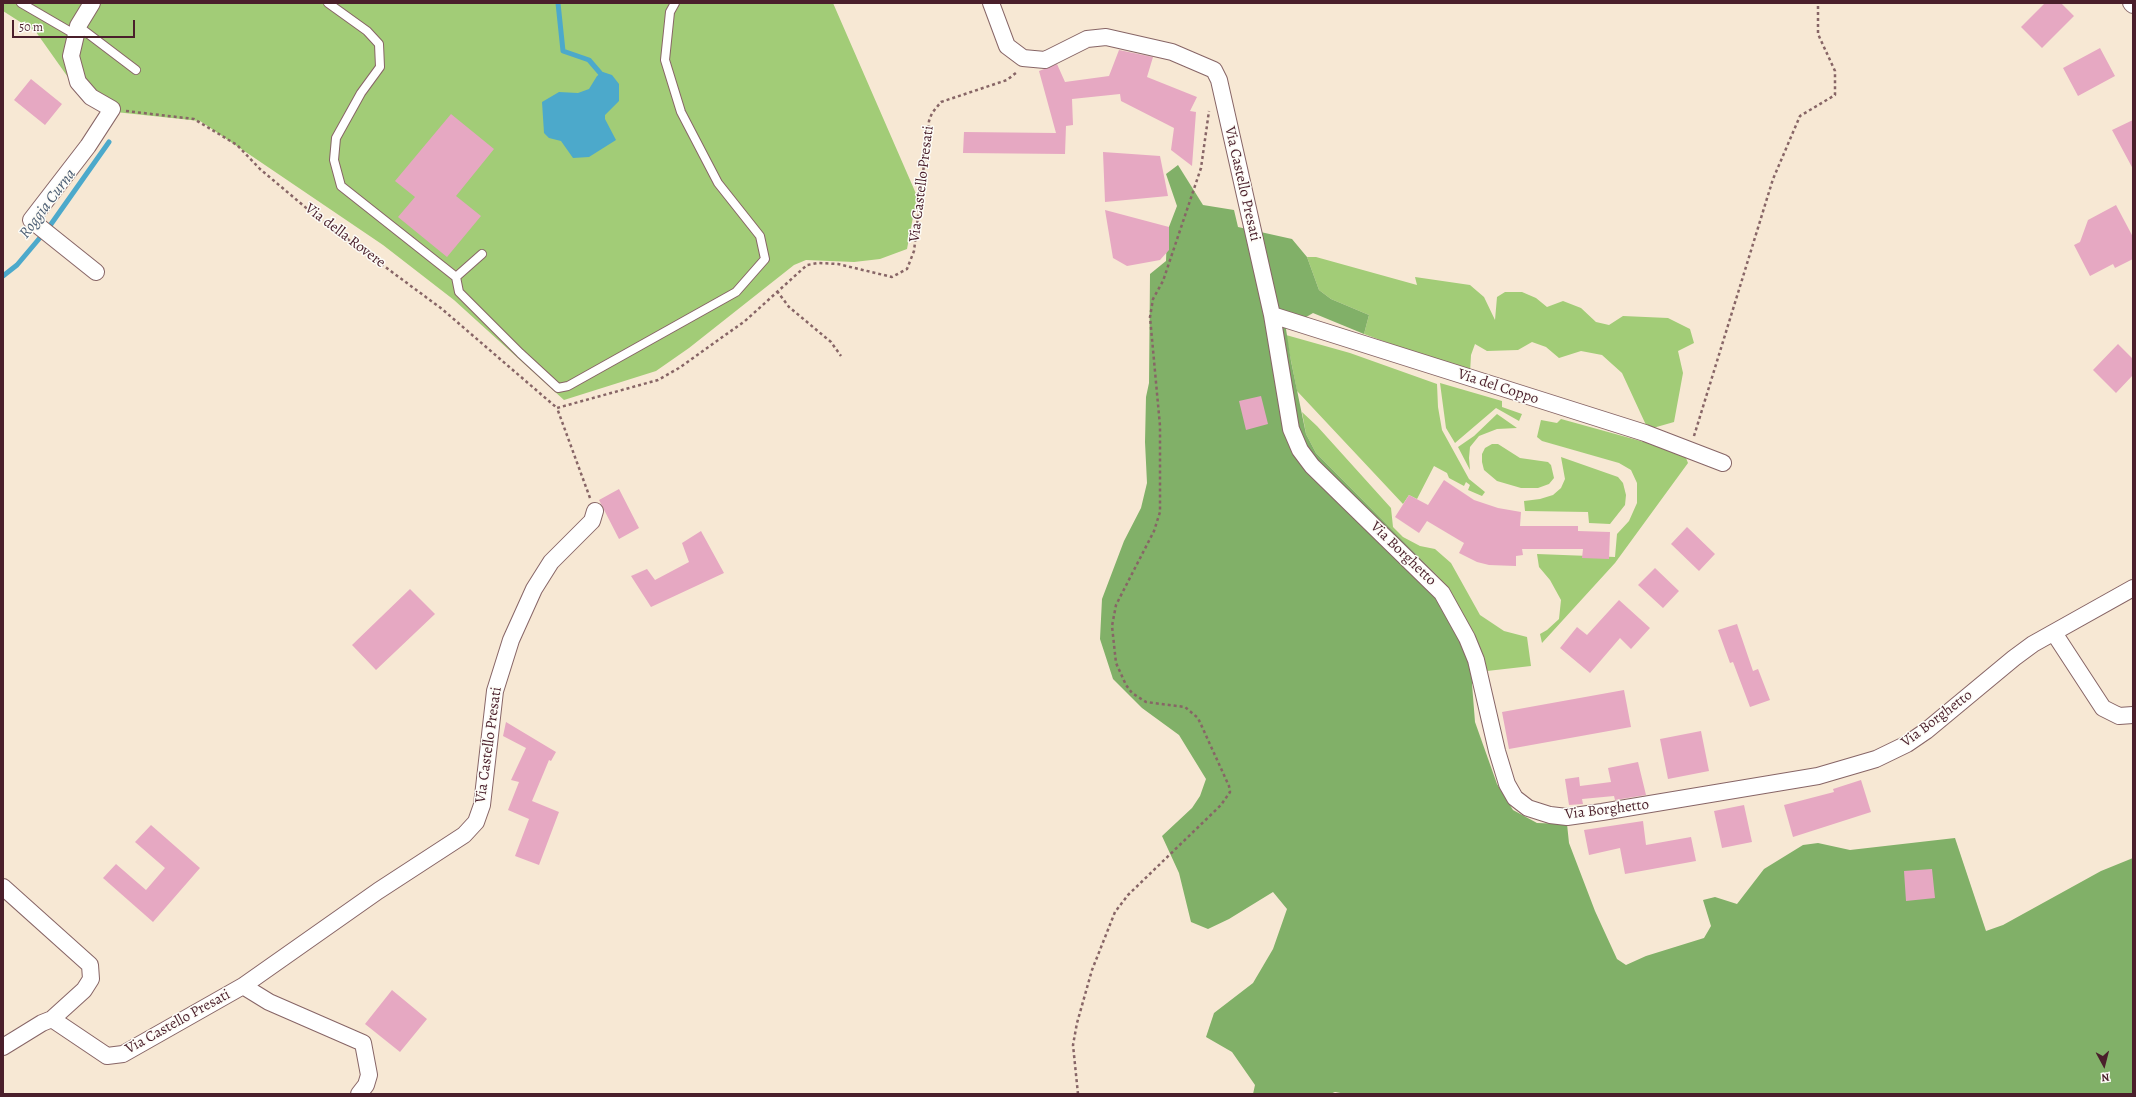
<!DOCTYPE html>
<html>
<head>
<meta charset="utf-8">
<style>
  body { margin:0 }
  #map { position:relative; width:2136px; height:1097px; overflow:hidden; background:#f7e8d4; font-family:Alegreya,serif }
  canvas { display:block }
  .frame { position:absolute; inset:0; border:4px solid #4a1f2b; pointer-events:none }
  .north { position:absolute; left:2084px; top:1045px; width:40px; height:40px; -webkit-text-stroke:3px #fdfcf7; paint-order:stroke; rotate:173deg; font-size:11px; font-weight:700; line-height:16px; text-align:center; color:#4a1f2b }
  .north::after { content:''; display:block; margin:auto; width:14px; height:18px; background:#4a1f2b; clip-path:polygon(50% 0,100% 100%,50% 72%,0 100%) }
  .scale { position:absolute; left:12px; top:20px; width:123px; height:18px; box-sizing:border-box; border:2px solid #4a1f2b; border-top:0; padding-left:5px; font-size:12px; line-height:14px; white-space:nowrap; color:#4a1f2b; -webkit-text-stroke:3px #fdfcf7; paint-order:stroke }
</style>
</head>
<body>
<div id="map">
<canvas width="2136" height="1097"></canvas>
<div class="frame"></div>
<div class="north">N</div>
<div class="scale">50 m</div>
</div>
<script>
const g = document.querySelector('canvas').getContext('2d');
g.lineJoin = 'round';
function fillPath(path, color) { g.fillStyle = color; g.fill(path, 'evenodd'); }
const toPath = rows => new Path2D(rows.map(r => 'M' + r).join(''));
function strokePath(path, color, width, dash) { g.strokeStyle = color; g.lineWidth = width; g.lineCap = dash ? 'butt' : 'round'; g.setLineDash(dash || []); g.stroke(path); }
function drawText(font, color, halo, rows, align = 'center') {
  g.font = font + ' Alegreya,serif'; g.lineWidth = 3; g.setLineDash([]); g.textBaseline = 'middle'; g.strokeStyle = halo; g.fillStyle = color; for (const [text, x, y, turn = 0] of rows) {
    g.save(); g.translate(x, y); g.rotate((+turn || 0) * Math.PI / 180); g.textAlign = isNaN(turn) ? turn : align; if (halo) g.strokeText(text, 0, 0); g.fillText(text, 0, 0); g.restore();
  }
}
fillPath(toPath([
  [3,3,833,3,917,196,907,249,880,259,854,262,806,260,794,265,689,348,656,371,564,400,454,300,383,245,200,121,106,111,77,90,36,32,3,11],
  [1307,257,1316,257,1417,285,1415,277,1470,285,1484,297,1495,320,1497,297,1505,292,1522,292,1536,298,1547,307,1563,301,1581,308,1596,322,1609,325,1623,316,1668,318,1690,329,1694,343,1678,351,1683,373,1674,422,1653,428,1646,425,1622,373,1602,355,1581,351,1559,358,1546,347,1532,342,1518,350,1487,351,1475,344,1471,355,1470,373,1364,334,1369,315,1331,299,1319,290],
  [1286,335,1350,353,1437,384,1438,407,1442,430,1469,479,1485,492,1482,496,1468,490,1470,485,1466,482,1464,486,1449,478,1447,473,1434,466,1417,499,1409,495,1403,504,1297,391],
  [1440,383,1502,401,1502,407,1522,414,1519,421,1496,408,1455,443,1446,428],
  [1302,412,1317,426,1391,508,1393,527,1403,537,1420,546,1435,549,1451,563,1480,615,1504,631,1527,637,1531,666,1487,671,1453,596,1436,574,1316,453,1306,434],
  [1497,414,1517,428,1497,429,1479,436,1470,447,1469,458,1470,470,1458,447,1474,436],
  [1561,419,1684,453,1688,463,1615,563,1542,643,1540,634,1547,630,1559,619,1561,600,1550,580,1539,567,1537,554,1615,557,1617,534,1629,521,1637,503,1637,483,1631,470,1619,463,1542,441,1537,437,1541,420,1557,423],
  [1492,444,1498,444,1520,458,1548,462,1551,465,1554,478,1549,484,1538,488,1521,488,1497,481,1484,470,1482,462,1482,454,1485,448],
  [1561,457,1618,477,1623,483,1626,495,1625,505,1610,524,1589,523,1588,512,1525,511,1524,501,1540,499,1553,495,1561,488,1565,479]
]), '#a2cc77');
fillPath(toPath([
  [1178,165,1203,205,1234,210,1238,227,1292,239,1307,257,1319,290,1331,299,1369,315,1364,334,1313,313,1286,329,1291,361,1306,434,1316,453,1436,574,1453,596,1487,671,1472,684,1475,722,1497,784,1513,810,1537,823,1567,824,1569,843,1595,911,1617,959,1626,965,1646,956,1704,938,1711,926,1703,900,1715,897,1737,904,1764,869,1803,845,1818,843,1850,850,1955,838,1986,931,2003,925,2101,871,2133,858,2133,1094,1346,1094,1335,1092,1330,1094,1253,1094,1255,1085,1232,1052,1206,1037,1214,1013,1253,983,1273,949,1287,909,1273,892,1229,919,1208,929,1191,922,1179,873,1162,836,1192,808,1200,796,1206,779,1179,735,1142,708,1113,679,1100,639,1102,599,1124,541,1141,508,1147,483,1145,442,1146,397,1149,383,1150,274,1166,261,1167,232,1177,206,1166,174]
]), '#81b068');
fillPath(toPath([
  [603,72,612,75,619,84,619,101,605,115,605,119,616,140,589,157,573,158,561,141,549,138,544,133,542,102,559,92,578,93,589,89,597,76]
]), '#4ca9cb');
strokePath(toPath([
  [558,3,563,51,589,60,601,74],
  [3,276,17,265,49,227,109,142]
]), '#4ca9cb', 5);
fillPath(toPath([
  [2045,3,2061,3,2074,16,2042,48,2021,27],
  [2100,48,2115,76,2078,96,2063,68],
  [1119,50,1153,57,1147,77,1197,97,1190,111,1196,112,1192,166,1171,150,1174,128,1121,101,1120,94,1072,99,1073,125,1066,126,1065,154,963,153,964,132,1056,133,1039,71,1057,64,1065,82,1109,76],
  [31,79,62,104,45,125,14,100],
  [451,114,494,149,456,196,481,216,447,257,398,217,415,197,395,181],
  [2133,120,2133,169,2112,130],
  [1103,152,1160,156,1168,196,1105,202],
  [2116,205,2133,237,2133,259,2115,268,2113,264,2090,276,2074,245,2080,242,2088,220],
  [1105,210,1169,227,1169,250,1160,260,1127,266,1113,258],
  [2118,344,2133,359,2133,375,2116,393,2093,370],
  [1261,396,1268,424,1246,430,1239,401],
  [1444,480,1474,500,1498,508,1521,512,1520,526,1578,526,1578,531,1610,532,1609,559,1582,558,1583,549,1522,549,1523,555,1516,556,1516,566,1489,565,1477,562,1459,553,1464,543,1427,521,1419,533,1395,517,1409,495,1428,505],
  [619,489,639,528,619,539,599,500],
  [1687,527,1715,554,1699,571,1671,544],
  [701,531,724,573,651,607,631,576,647,569,655,580,689,562,682,543],
  [1655,568,1679,591,1663,608,1638,585],
  [410,589,435,614,376,670,352,645],
  [1619,600,1650,628,1631,649,1620,638,1590,673,1560,648,1577,627,1587,635],
  [1737,624,1753,671,1758,669,1770,700,1750,707,1733,662,1730,663,1718,630],
  [1624,690,1631,727,1509,749,1502,712],
  [506,722,556,752,551,761,549,760,532,801,559,812,539,865,515,856,529,819,508,810,519,782,511,780,526,748,503,736],
  [1701,731,1709,771,1668,779,1660,739],
  [1638,762,1646,795,1615,800,1614,796,1582,799,1583,804,1569,805,1565,779,1579,777,1580,786,1611,782,1608,768],
  [1861,780,1871,812,1793,837,1784,805,1834,792,1833,789],
  [1744,805,1752,842,1722,848,1714,811],
  [1643,821,1646,845,1691,837,1696,861,1625,874,1620,848,1589,855,1584,830],
  [151,825,200,868,153,922,103,878,116,864,146,890,165,868,135,842],
  [1932,869,1935,898,1906,901,1904,871],
  [392,990,427,1019,400,1052,365,1024]
]), '#e6a8c2');
const lane = toPath([
  [21,3,76,35],
  [328,3,367,31,379,44,380,67,361,93,336,138,334,160,341,186,456,277,482,254],
  [78,26,136,70],
  [456,277,459,292,520,353,558,388,568,386,736,292,765,259,760,236,718,183,681,112,665,60,670,12,675,3]
]);
const street = toPath([
  [92,3,78,26,71,56,78,82,91,97,112,109,88,146,31,220,96,272],
  [991,3,1007,46,1023,58,1045,60,1087,39,1106,37,1172,52,1214,70,1219,80,1272,315,1291,429,1300,450,1312,466,1442,593,1467,638,1476,660,1497,751,1507,784,1515,798,1528,808,1550,815,1567,817,1602,812,1818,776,1876,759,1907,744,1926,731,2014,658,2033,644,2133,588],
  [2131,3,2133,5],
  [1272,315,1645,433,1723,463],
  [2054,633,2103,708,2119,716,2133,715],
  [3,887,90,965,91,979,84,990,52,1019],
  [243,986,269,1002,363,1043,369,1075,366,1085,359,1094],
  [3,1047,42,1023,52,1019,107,1056,123,1054,243,986,378,891,464,835,476,822,482,805,495,691,511,640,534,589,551,562,592,521,595,511]
]);
strokePath(lane, '#876566', 10);
strokePath(street, '#876566', 18);
strokePath(toPath([
  [126,111,194,119,237,145,260,169,311,212,442,309,557,408],
  [777,291,789,307,831,342,841,356],
  [1694,436,1773,179,1800,116,1835,95,1835,71,1818,34,1818,3],
  [590,498,557,408,658,380,679,368,745,321,807,265,818,263,838,264,892,277,907,269,914,251,929,121,932,113,941,102,1007,80,1017,72],
  [1078,1094,1073,1045,1077,1023,1092,970,1115,912,1128,895,1221,805,1230,792,1229,786,1198,718,1185,707,1146,702,1132,693,1126,685,1116,663,1112,626,1116,605,1154,531,1160,512,1160,426,1150,317,1153,299,1163,281,1201,168,1209,111]
]), '#876566', 2.5, [3, 3]);
strokePath(lane, '#fff', 8);
strokePath(street, '#fff', 16);
drawText('15px', '#4a1f2b', '#fdfcf7', [
  ["Via Castello Presati",922,184,-83],
  ["Via Castello Presati",1242,184,77],
  ["Via della Rovere",345,236,37],
  ["Via del Coppo",1498,387,18],
  ["Via Borghetto",1403,554,44],
  ["Via Borghetto",1937,719,-37],
  ["Via Castello Presati",489,745,-82],
  ["Via Borghetto",1607,810,-7],
  ["Via Castello Presati",178,1022,-29]
]);
drawText('italic 16px', '#4b5d73', '#fdfcf7', [
  ["Roggia Curna",48,204,-53]
]);
</script>
</body>
</html>
